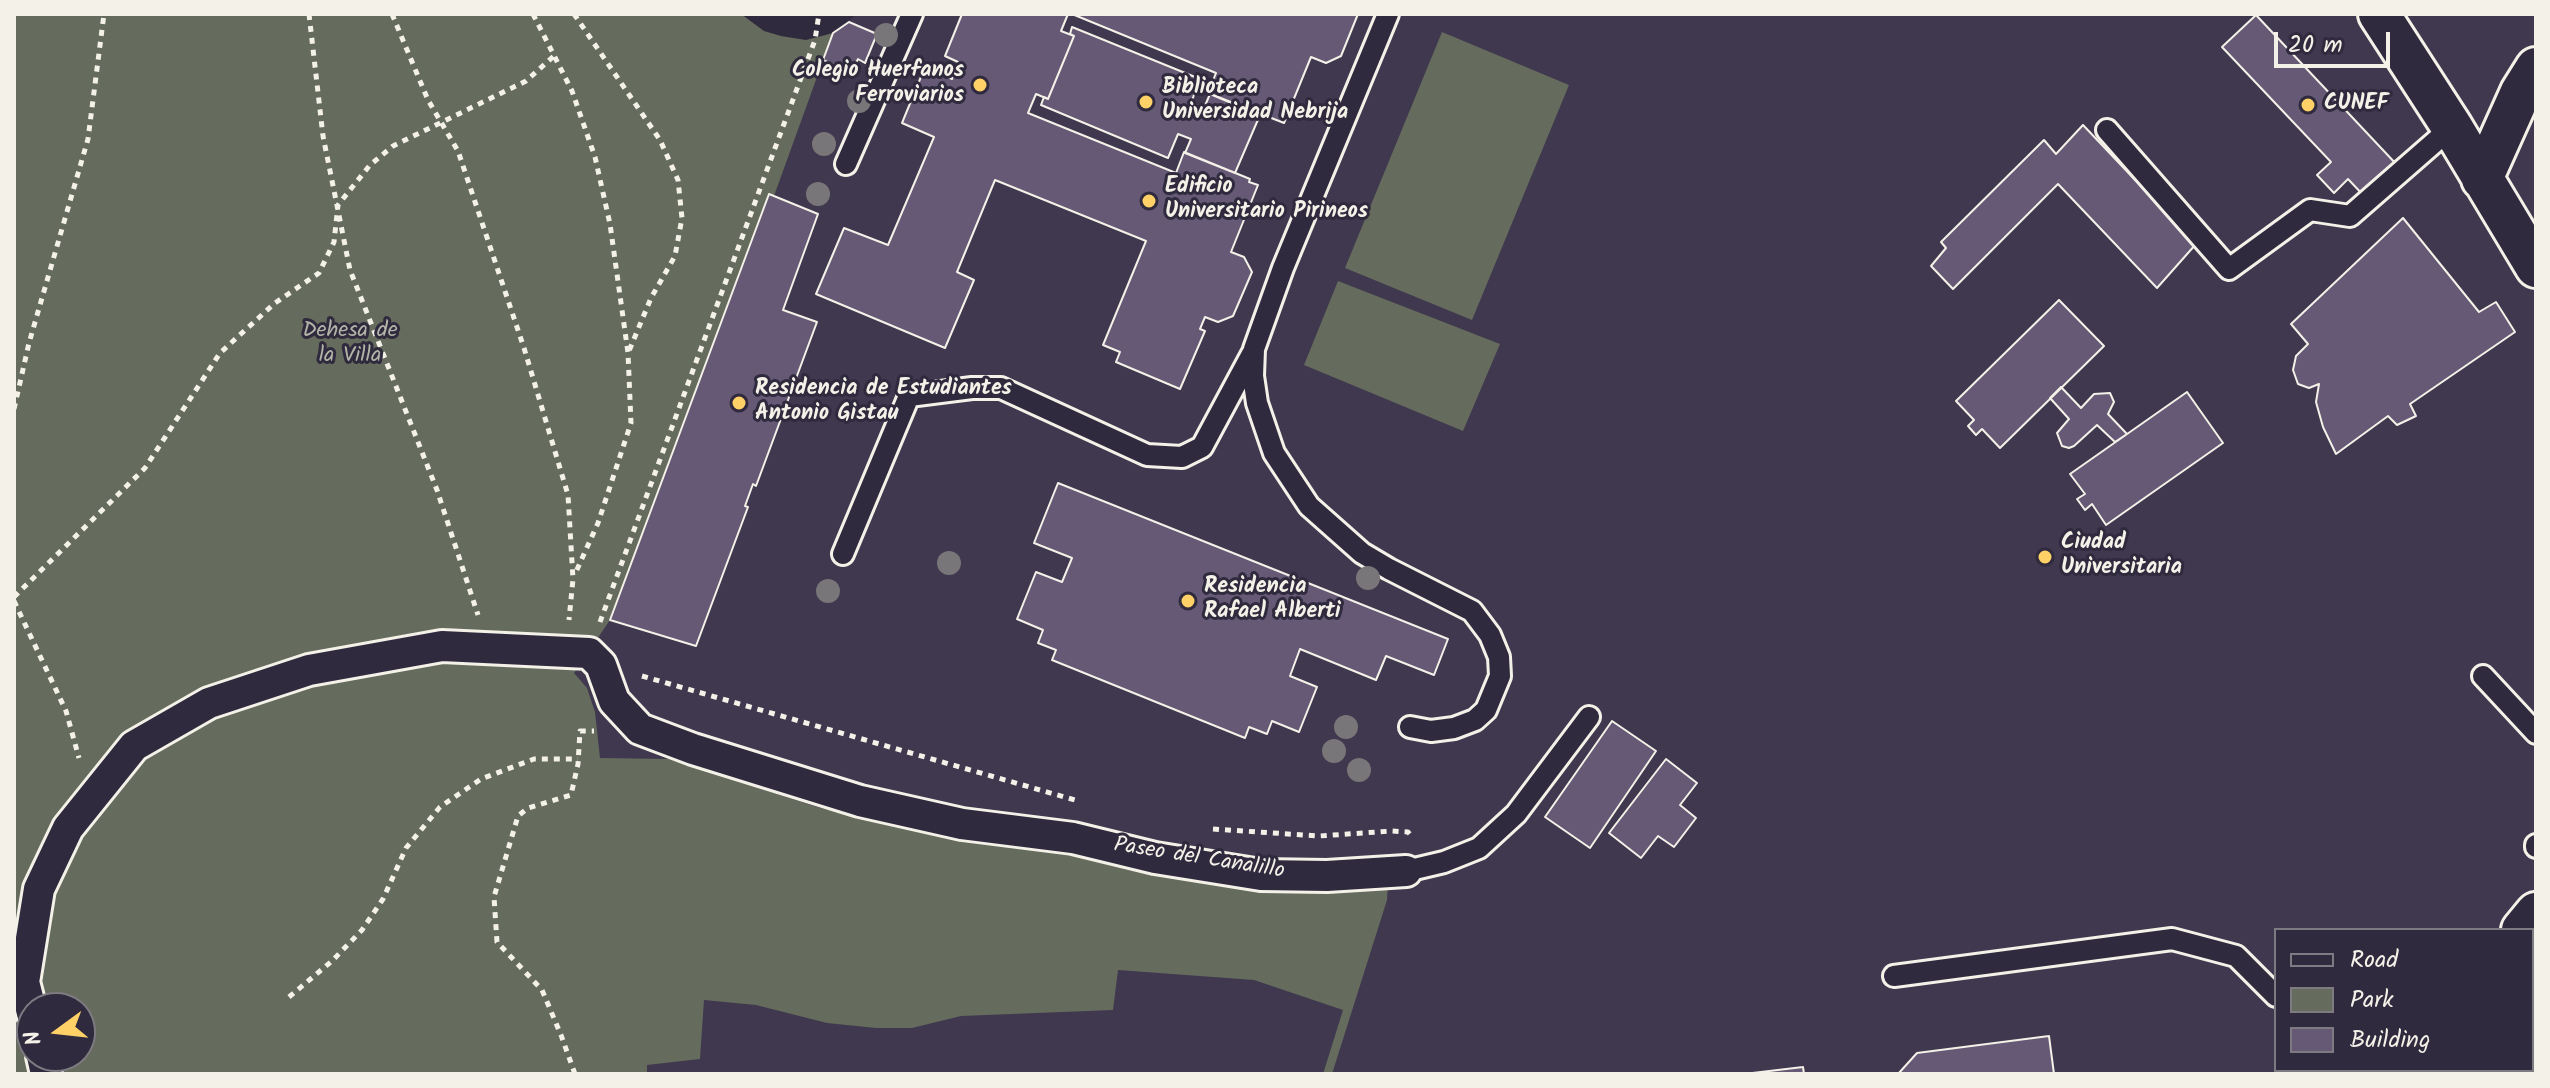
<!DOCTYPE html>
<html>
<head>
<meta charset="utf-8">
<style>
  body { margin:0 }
  #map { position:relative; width:2550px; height:1088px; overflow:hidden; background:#2f2a3d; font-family:Kalam,sans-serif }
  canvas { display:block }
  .frame { position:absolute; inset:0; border:16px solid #f4f1e8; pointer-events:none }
  .legend { position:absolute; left:2274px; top:928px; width:260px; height:144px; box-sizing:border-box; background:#2f2a3d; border:2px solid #7e7a81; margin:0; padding:10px 14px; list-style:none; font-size:24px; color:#f4f1e8 }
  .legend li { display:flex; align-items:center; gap:16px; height:40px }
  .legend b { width:40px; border:2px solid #7e7a81 }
  .north { position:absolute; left:16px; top:992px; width:80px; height:80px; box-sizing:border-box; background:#2f2a3d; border:2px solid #7e7a81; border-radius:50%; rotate:255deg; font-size:22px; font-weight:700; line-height:32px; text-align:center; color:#f4f1e8 }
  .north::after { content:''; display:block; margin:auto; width:28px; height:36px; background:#ffd166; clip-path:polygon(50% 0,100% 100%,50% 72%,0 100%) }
  .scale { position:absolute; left:2274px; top:32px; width:116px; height:36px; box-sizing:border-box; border:4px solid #f4f1e8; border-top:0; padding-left:10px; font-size:24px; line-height:28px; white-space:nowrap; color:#f4f1e8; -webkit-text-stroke:6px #2f2a3d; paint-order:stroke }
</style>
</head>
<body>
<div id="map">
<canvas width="2550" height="1088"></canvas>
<div class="frame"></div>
<ul class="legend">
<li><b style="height:10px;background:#2f2a3d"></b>Road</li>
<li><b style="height:22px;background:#656b5d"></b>Park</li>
<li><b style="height:22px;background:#655975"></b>Building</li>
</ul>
<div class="north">N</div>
<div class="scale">20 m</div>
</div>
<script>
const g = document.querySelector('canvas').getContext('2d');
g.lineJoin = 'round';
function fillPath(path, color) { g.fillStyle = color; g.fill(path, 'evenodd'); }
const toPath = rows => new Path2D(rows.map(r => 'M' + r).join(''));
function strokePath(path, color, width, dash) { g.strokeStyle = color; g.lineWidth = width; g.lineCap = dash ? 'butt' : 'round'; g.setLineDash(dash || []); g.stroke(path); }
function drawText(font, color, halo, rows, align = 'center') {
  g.font = font + ' Kalam,sans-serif'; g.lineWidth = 6; g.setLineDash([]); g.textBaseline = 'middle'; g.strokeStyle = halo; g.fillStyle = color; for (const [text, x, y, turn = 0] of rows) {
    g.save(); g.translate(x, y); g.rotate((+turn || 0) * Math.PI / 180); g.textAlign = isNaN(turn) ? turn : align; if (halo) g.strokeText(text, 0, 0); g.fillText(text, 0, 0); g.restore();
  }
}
fillPath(toPath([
  [857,14,2536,14,2536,1074,68,1074,80,1056,80,1008,54,1008,769,194,774,195,833,33],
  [2276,930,2532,930,2532,1070,2276,1070]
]), '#3f384e');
fillPath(toPath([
  [14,14,741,14,764,31,781,36,806,40,833,33,774,196,769,194,610,620,574,673,587,688,595,712,600,758,669,759,817,807,914,829,1388,884,1387,900,1332,1074,1323,1074,1343,1010,1254,980,1118,970,1113,1010,961,1016,912,1028,876,1028,827,1023,756,1005,704,1000,700,1059,647,1065,647,1074,14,1074],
  [32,1008,80,1008,80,1056,32,1056],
  [1442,32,1569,85,1472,320,1345,268],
  [1338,281,1500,344,1463,431,1304,365],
  [2536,964,2536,1074,2410,1074,2416,1070,2532,1070,2532,969]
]), '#656b5d');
const building = toPath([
  [962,14,1068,14,1061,31,1074,36,1048,99,1036,94,1028,113,1176,173,1184,152,1250,179,1249,182,1258,185,1231,252,1244,257,1252,272,1233,316,1218,322,1205,317,1200,329,1205,331,1180,389,1116,362,1120,352,1103,345,1146,241,995,180,957,272,974,280,945,348,816,294,844,228,888,245,934,137,902,123,925,67,952,79,958,62,945,56,962,14],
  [1072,14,1358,14,1341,56,1326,63,1311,57,1284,123,1208,93,1216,73,1072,14],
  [2256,15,2398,166,2365,197,2348,179,2334,193,2317,175,2331,162,2222,47,2256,15],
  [849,22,877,34,865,63,858,59,851,73,823,60,833,33,849,22],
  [1072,27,1200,79,1191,103,1204,108,1210,94,1260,115,1235,173,1185,153,1191,139,1178,134,1168,158,1041,105,1044,97,1048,99,1074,36,1070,34,1072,27],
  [2083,125,2196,244,2157,288,2058,184,1953,289,1931,266,1946,248,1941,242,2044,140,2056,154,2083,125],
  [769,194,818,214,783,310,817,322,756,486,753,484,745,506,748,507,696,646,610,620,769,194],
  [2403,218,2479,312,2496,302,2515,332,2410,404,2416,416,2397,425,2388,416,2336,454,2323,427,2316,402,2319,384,2309,388,2298,384,2293,370,2296,356,2308,344,2291,324,2403,218],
  [2059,300,2104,346,2000,448,1982,429,1976,435,1968,426,1974,420,1956,401,2059,300],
  [2061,387,2081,408,2094,394,2110,393,2114,402,2108,414,2127,434,2115,442,2097,425,2074,446,2069,448,2062,446,2057,433,2069,419,2050,398,2061,387],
  [2187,392,2223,443,2106,525,2092,504,2085,510,2077,499,2085,494,2070,474,2187,392],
  [1058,483,1448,639,1434,675,1386,656,1376,680,1300,649,1290,676,1317,687,1299,732,1272,721,1267,734,1249,727,1245,738,1052,660,1056,650,1038,643,1043,630,1017,619,1036,572,1062,582,1072,558,1034,543,1058,483],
  [1612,721,1656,751,1590,848,1545,817,1612,721],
  [1666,759,1697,783,1680,805,1696,818,1674,847,1658,836,1641,858,1609,833,1666,759],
  [2049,1036,2054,1074,1898,1074,1917,1053,2049,1036],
  [1803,1067,1804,1074,1744,1074,1803,1067]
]);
fillPath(building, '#655975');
strokePath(building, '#f4f1e8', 2);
const service = toPath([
  [1388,14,1283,268,1254,349,1253,376,1257,403,1274,453,1309,506,1362,553,1389,569,1472,611,1490,635,1499,657,1500,676,1486,710,1475,720,1454,728,1431,731,1410,727],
  [2107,130,2229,269,2310,210,2350,216,2452,127],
  [846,164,912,14],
  [843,554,909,396,972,388,1001,388,1147,455,1182,457,1202,447,1252,354],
  [2483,676,2536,733],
  [2536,845,2536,847],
  [1406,871,1444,862,1479,848,1516,814,1589,717],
  [1894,976,2172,939,2236,956,2276,996]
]);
const pedestrian = toPath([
  [32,1013,24,982,39,889,68,828,134,746,209,703,309,670,442,646,589,653,601,665,614,701,640,729,693,749,860,801,962,824,1073,838,1155,858,1261,875,1327,876,1406,871],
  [42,1056,46,1074]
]);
const minor = toPath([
  [2379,14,2452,127,2536,267],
  [2482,179,2521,92,2536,68],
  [2522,930,2536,913],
  [2363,1074,2368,1070]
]);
strokePath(service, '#f4f1e8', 26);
strokePath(pedestrian, '#f4f1e8', 36);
strokePath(minor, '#f4f1e8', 46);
strokePath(toPath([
  [309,14,323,136,350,270,437,490,478,615],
  [392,14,428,100,458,151,524,348,568,495,573,579,569,620],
  [533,14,572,91,595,157,610,224,628,353,631,423,598,523,575,574],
  [574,14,660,140,678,180,682,218,675,256,651,298,629,351],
  [14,409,29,343,88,139,104,14],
  [14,597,145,468,220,353,275,303,319,273,334,242,338,205,370,165,393,146,526,81,554,56],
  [14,601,66,711,79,758],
  [600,622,815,40,819,14],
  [642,676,1075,800],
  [1213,829,1319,836,1392,831,1408,832,1413,838],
  [289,997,332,961,362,930,383,899,406,848,440,807,481,779,534,759,578,759],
  [2532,1029,2536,1026],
  [575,1074,561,1035,542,990,497,942,494,897,518,816,528,808,571,795,578,764,580,731,594,731],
  [2467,1074,2473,1070]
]), '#f4f1e8', 5, [6, 6]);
strokePath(service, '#2f2a3d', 20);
strokePath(pedestrian, '#2f2a3d', 30);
strokePath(minor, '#2f2a3d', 40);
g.fillStyle = '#787678';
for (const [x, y] of [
  [886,35],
  [859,101],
  [824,144],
  [818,194],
  [949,563],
  [1368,578],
  [828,591],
  [1346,727],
  [1334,751],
  [1359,770]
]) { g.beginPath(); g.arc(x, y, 12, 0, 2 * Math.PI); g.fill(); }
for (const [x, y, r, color] of [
  [980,85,8,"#ffd166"],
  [1146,102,8,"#ffd166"],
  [2308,105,8,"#ffd166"],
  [1149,201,8,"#ffd166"],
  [739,403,8,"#ffd166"],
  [2045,557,8,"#ffd166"],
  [1188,601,8,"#ffd166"]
]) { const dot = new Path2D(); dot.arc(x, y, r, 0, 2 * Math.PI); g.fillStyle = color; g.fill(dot); strokePath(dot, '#2f2a3d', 3); }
drawText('bold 22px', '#f4f1e8', '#2f2a3d', [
  ["Colegio Huerfanos",964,72,"right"],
  ["Ferroviarios",964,97,"right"],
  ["Biblioteca",1162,89],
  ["Universidad Nebrija",1162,114],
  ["CUNEF",2324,105],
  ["Edificio",1165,188],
  ["Universitario Pirineos",1165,213],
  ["Residencia de Estudiantes",755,390],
  ["Antonio Gistau",755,415],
  ["Ciudad",2061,544],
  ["Universitaria",2061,569],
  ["Residencia",1204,588],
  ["Rafael Alberti",1204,613]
], 'left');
drawText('22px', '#b4b5a9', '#2f2a3d', [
  ["Dehesa de",350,332],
  ["la Villa",350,357]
]);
drawText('22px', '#f4f1e8', '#2f2a3d', [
  ["Paseo del Canalillo",1199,860,9]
]);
</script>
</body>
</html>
